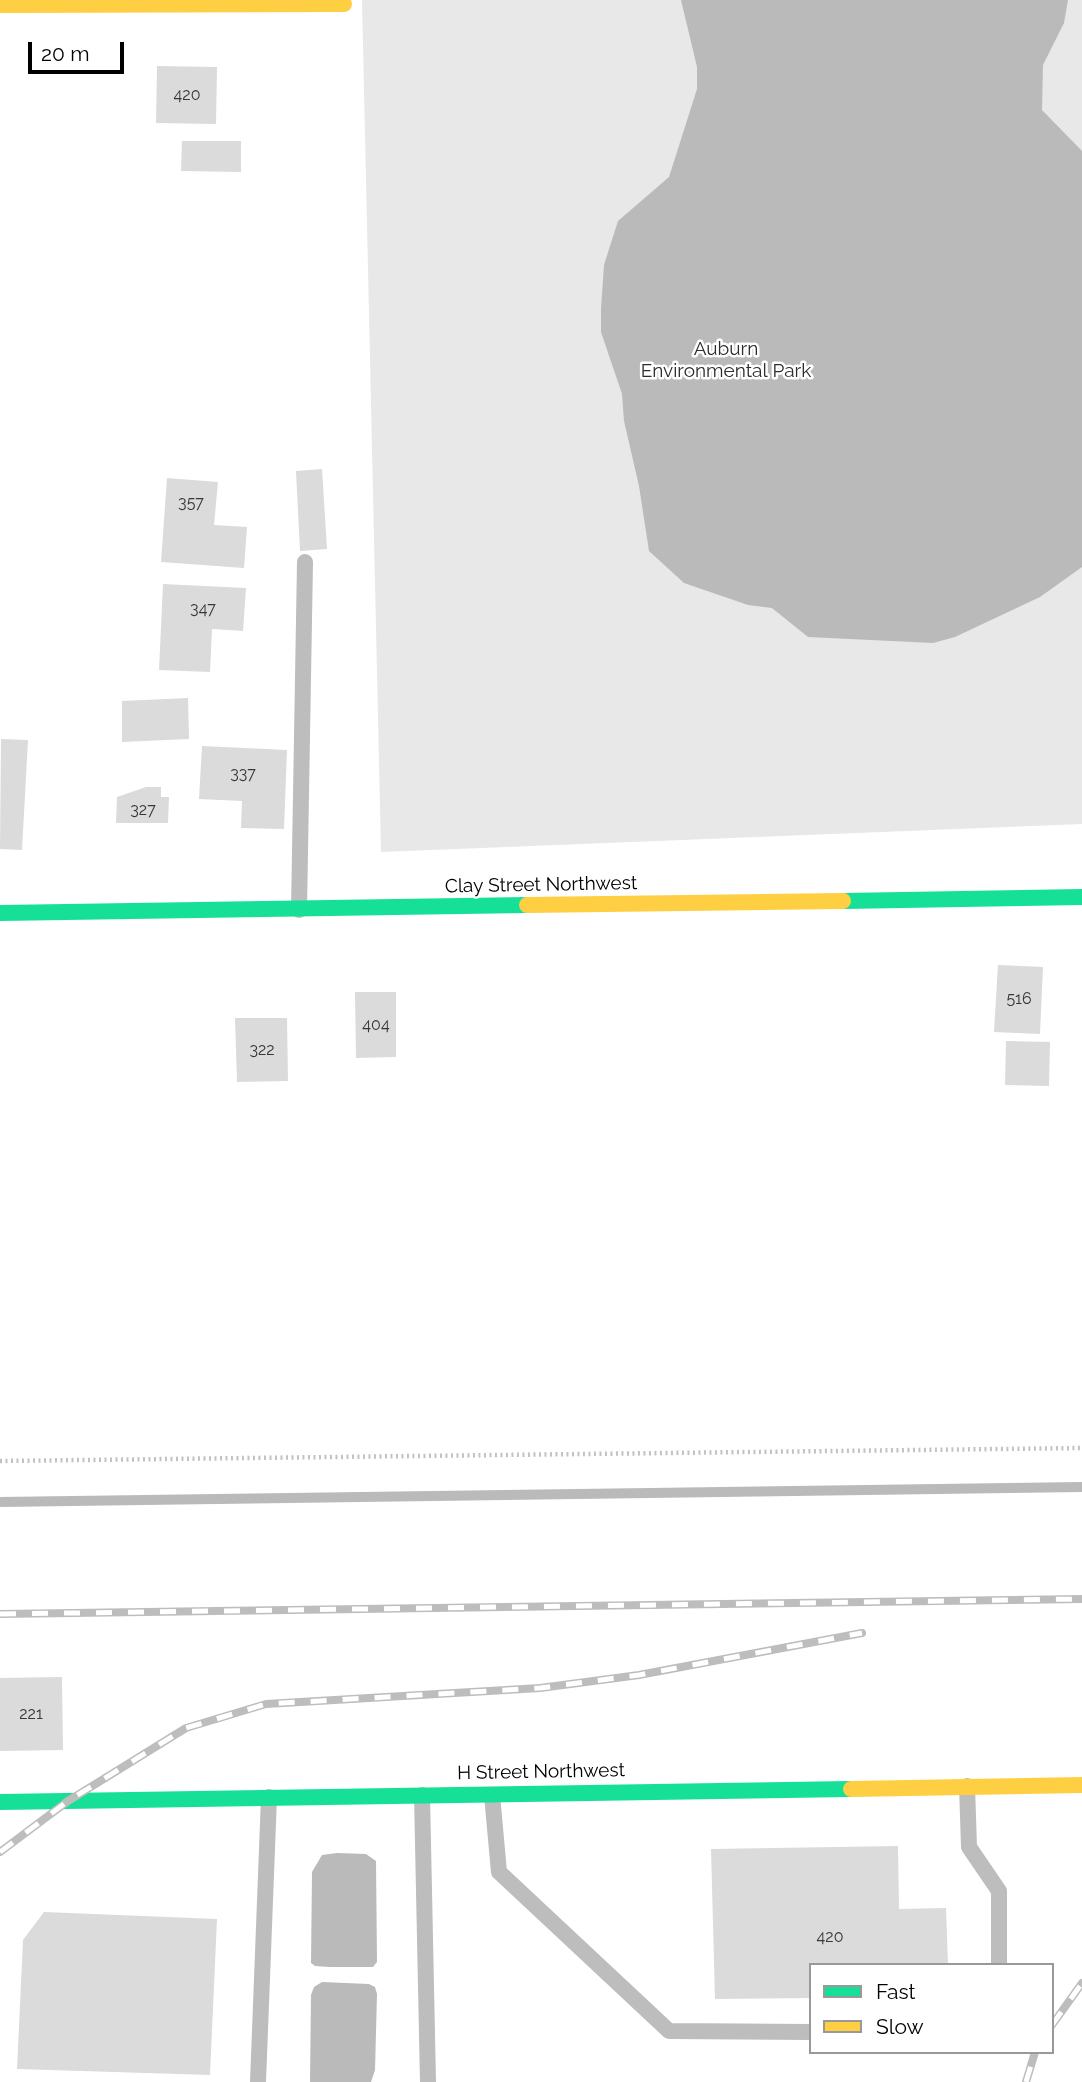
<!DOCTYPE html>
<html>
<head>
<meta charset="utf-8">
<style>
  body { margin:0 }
  #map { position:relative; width:1082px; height:2082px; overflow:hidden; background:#fff; font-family:Raleway,sans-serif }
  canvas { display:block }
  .legend { position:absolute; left:809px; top:1963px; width:245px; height:91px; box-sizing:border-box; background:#fff; border:2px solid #999; margin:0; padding:9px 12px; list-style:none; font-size:21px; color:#000 }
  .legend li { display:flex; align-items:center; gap:14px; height:35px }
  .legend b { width:35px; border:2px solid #999 }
  .scale { position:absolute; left:28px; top:42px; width:96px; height:32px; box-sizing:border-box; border:4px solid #000; border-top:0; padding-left:9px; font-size:21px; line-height:24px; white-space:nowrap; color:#000; -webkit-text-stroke:5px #fff; paint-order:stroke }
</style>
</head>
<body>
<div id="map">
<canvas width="1082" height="2082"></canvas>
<ul class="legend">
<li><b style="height:9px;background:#16e098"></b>Fast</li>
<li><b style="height:9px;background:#ffcf43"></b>Slow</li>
</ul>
<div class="scale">20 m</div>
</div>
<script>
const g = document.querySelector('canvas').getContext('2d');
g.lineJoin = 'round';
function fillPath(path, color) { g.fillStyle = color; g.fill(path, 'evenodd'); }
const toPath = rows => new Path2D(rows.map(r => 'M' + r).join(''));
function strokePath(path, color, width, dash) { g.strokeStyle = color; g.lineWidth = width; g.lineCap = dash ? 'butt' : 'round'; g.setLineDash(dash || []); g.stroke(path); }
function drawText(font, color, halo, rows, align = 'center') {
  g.font = font + ' Raleway,sans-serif'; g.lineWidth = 5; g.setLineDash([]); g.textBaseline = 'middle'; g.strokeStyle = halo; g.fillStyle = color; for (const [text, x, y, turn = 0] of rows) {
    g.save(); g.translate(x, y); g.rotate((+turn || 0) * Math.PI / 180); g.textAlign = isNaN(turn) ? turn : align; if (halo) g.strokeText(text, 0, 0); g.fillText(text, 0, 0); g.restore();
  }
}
fillPath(toPath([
  [362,0,1082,0,1082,824,381,852]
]), '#e8e8e8');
fillPath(toPath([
  [681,0,1068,0,1064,23,1043,65,1042,110,1082,151,1082,567,1040,597,955,637,933,643,808,637,772,608,748,605,684,583,649,551,639,486,624,421,622,394,601,332,601,309,604,265,618,221,669,177,697,89,697,67],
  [337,1853,366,1854,376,1861,377,1962,373,1967,329,1967,315,1966,311,1963,312,1872,322,1855],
  [322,1982,369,1984,375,1987,377,1994,375,2070,371,2082,310,2082,311,1995,314,1987]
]), '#bababa');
strokePath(toPath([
  [0,1502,1082,1487]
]), '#bababa', 10);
fillPath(toPath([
  [157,66,217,67,216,124,156,123],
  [182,141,241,141,241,172,181,171],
  [322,469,327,549,300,551,296,471],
  [167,478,218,482,214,525,247,527,244,568,161,562],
  [163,584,246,588,243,631,212,629,210,672,159,670],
  [188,698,189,739,122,742,122,701],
  [1,739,28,740,22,850,0,849],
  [202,746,287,750,284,829,241,828,242,801,199,799],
  [146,787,161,787,161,797,169,797,168,823,116,823,117,797],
  [998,965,1043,967,1040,1034,994,1032],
  [355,992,396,992,396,1057,356,1058],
  [235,1018,287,1018,288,1081,237,1082],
  [1006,1041,1050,1042,1049,1086,1005,1085],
  [62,1677,63,1750,0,1751,0,1678],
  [898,1846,899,1909,946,1908,948,1965,811,1965,811,1998,715,1999,711,1849],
  [44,1912,217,1919,210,2075,17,2069,23,1940]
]), '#dbdbdb');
strokePath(toPath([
  [0,1461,1082,1448]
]), '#c2c2c2', 4.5, [2, 3.5]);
strokePath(toPath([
  [299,910,305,562],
  [967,1786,969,1847,999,1891,999,1965],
  [422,1795,428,2082],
  [492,1795,499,1872,669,2031,811,2032],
  [258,2082,269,1797]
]), '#bdbdbd', 16);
strokePath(toPath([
  [843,901,1082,897],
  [0,913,527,905],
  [0,1802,851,1789]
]), '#16e098', 16);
strokePath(toPath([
  [0,5,344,4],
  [527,905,843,901],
  [851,1789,1082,1785]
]), '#ffcf43', 16);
const rail = toPath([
  [0,1614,1082,1599],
  [0,1852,68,1801,186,1728,266,1704,540,1688,639,1675,862,1633],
  [1052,2025,1082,1983],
  [1026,2082,1035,2052]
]);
strokePath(rail, '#bdbdbd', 8);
strokePath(rail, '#fff', 5, [16]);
drawText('16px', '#373737', null, [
  ["420",187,95],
  ["357",191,503],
  ["347",203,609],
  ["337",243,774],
  ["327",143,810],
  ["516",1019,999],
  ["404",376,1025],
  ["322",262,1050],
  ["221",31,1714],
  ["420",830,1937]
]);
drawText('19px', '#2c2c2c', '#fff', [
  ["Auburn",726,349],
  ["Environmental Park",726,371]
]);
drawText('19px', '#000', '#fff', [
  ["Clay Street Northwest",541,885,-1],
  ["H Street Northwest",541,1772,-1]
]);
</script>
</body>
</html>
